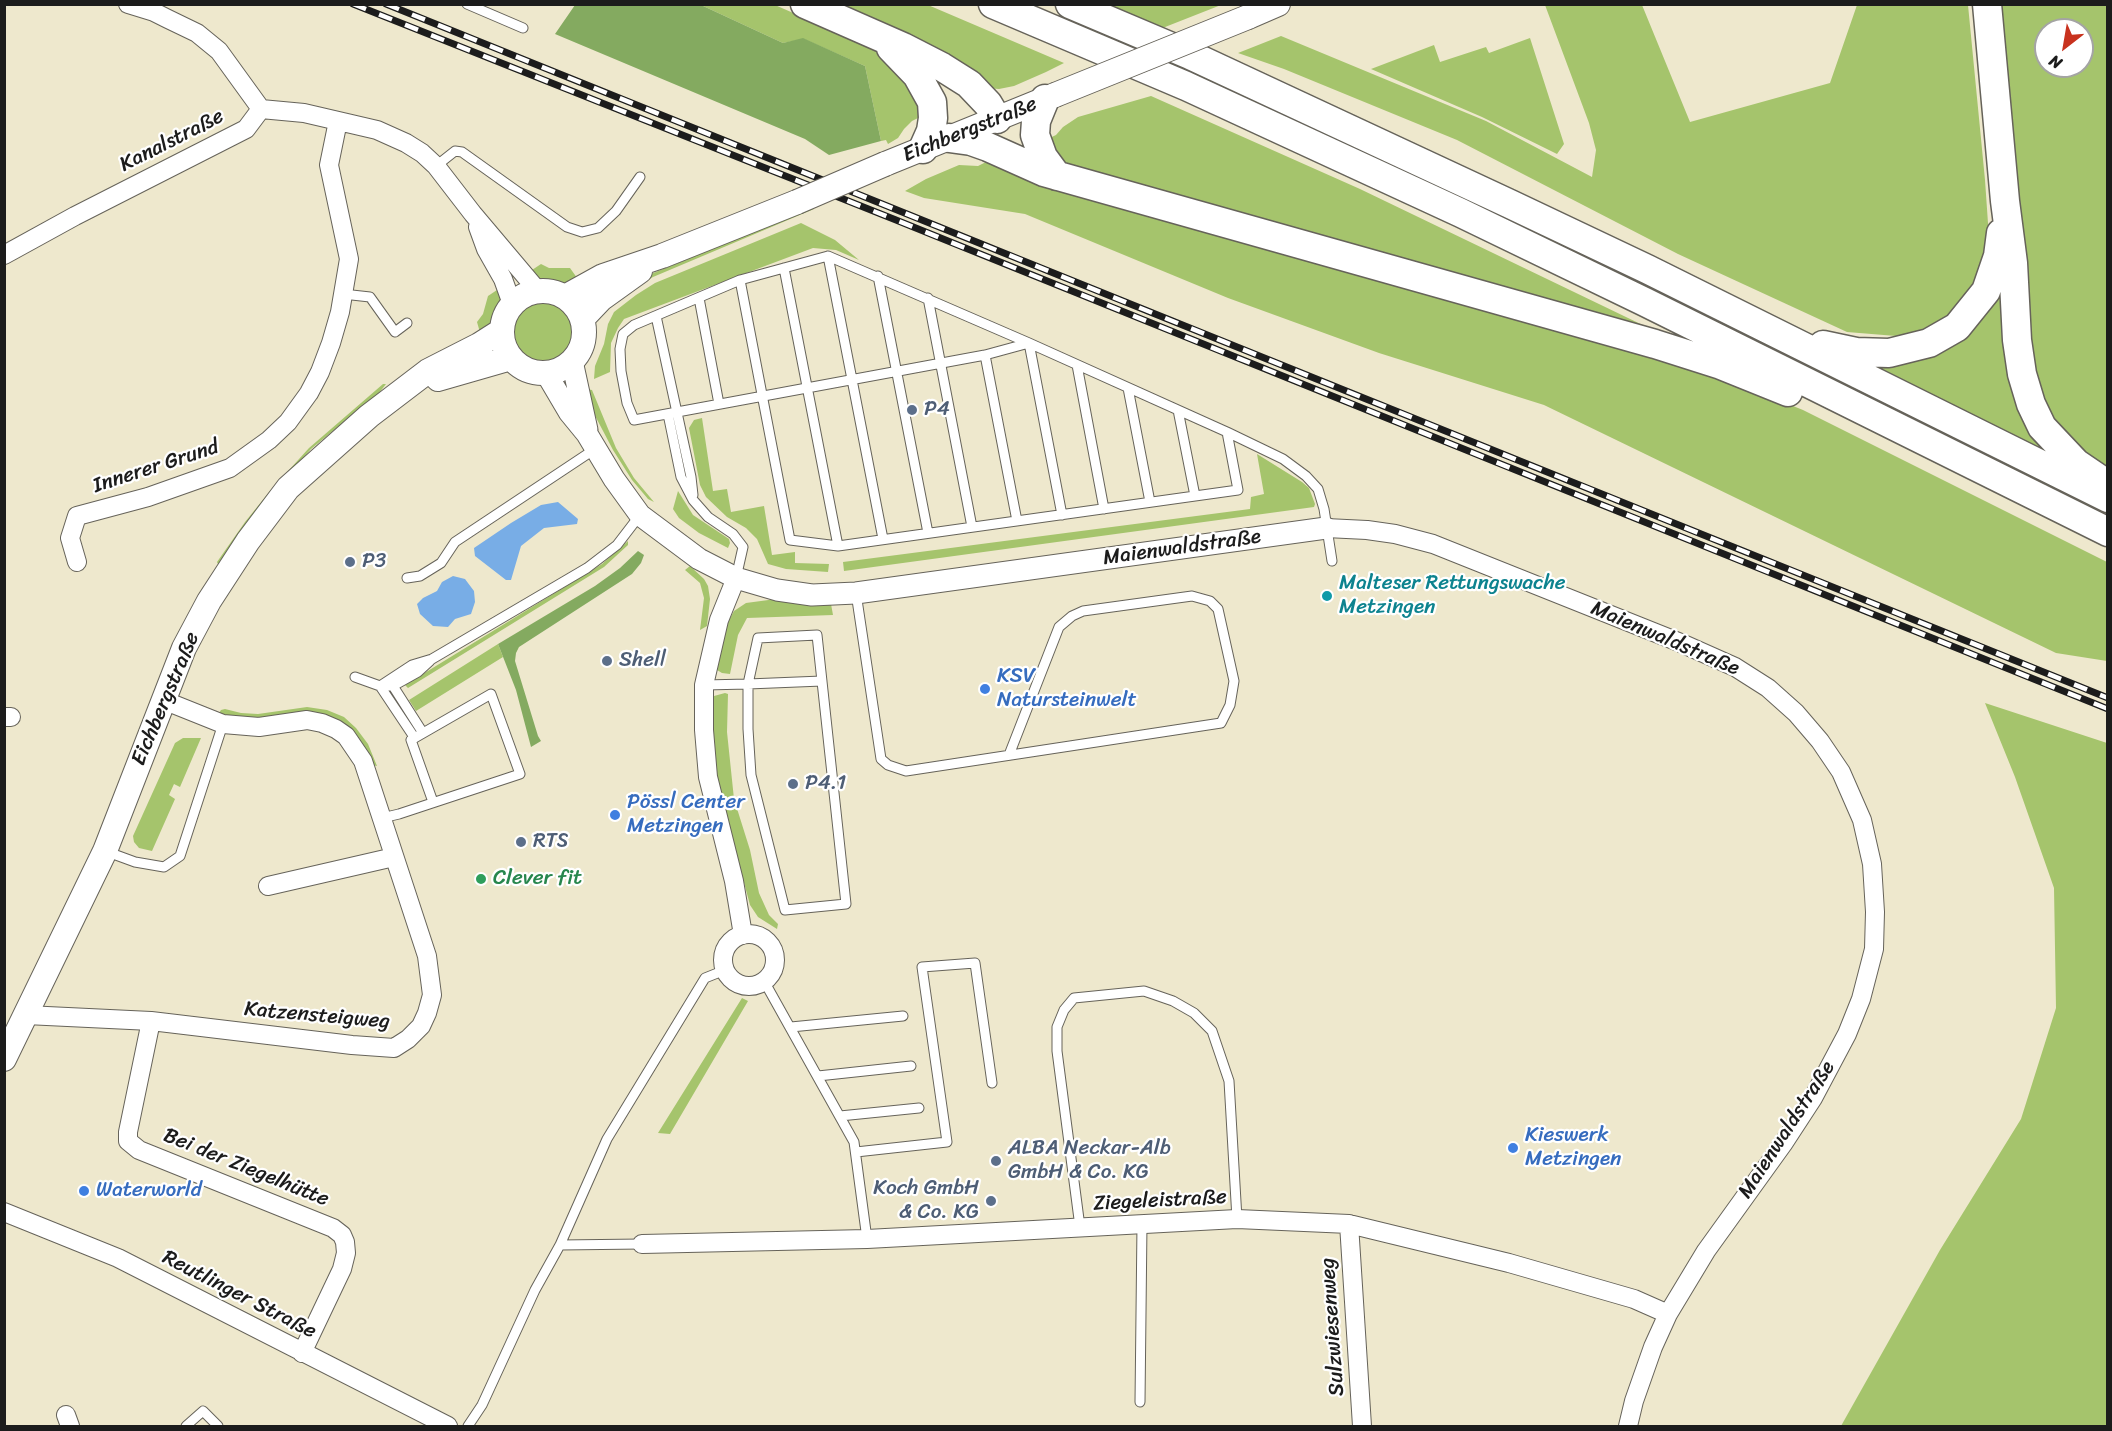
<!DOCTYPE html>
<html>
<head>
<meta charset="utf-8">
<style>
  body { margin:0 }
  #map { position:relative; width:2112px; height:1431px; overflow:hidden; background:#eee8cd; font-family:Sriracha,sans-serif }
  canvas { display:block }
  .frame { position:absolute; inset:0; border:6px solid #1c1c1c; pointer-events:none }
  .north { position:absolute; left:2034px; top:18px; width:60px; height:60px; box-sizing:border-box; background:#fff; border:2px solid #a4a4a4; border-radius:50%; rotate:211deg; font-size:16px; font-weight:700; line-height:24px; text-align:center; color:#1c1c1c }
  .north::after { content:''; display:block; margin:auto; width:21px; height:27px; background:#c8321e; clip-path:polygon(50% 0,100% 100%,50% 72%,0 100%) }
</style>
</head>
<body>
<div id="map">
<canvas width="2112" height="1431"></canvas>
<div class="frame"></div>
<div class="north">N</div>
</div>
<script>
const g = document.querySelector('canvas').getContext('2d');
g.lineJoin = 'round';
function fillPath(path, color) { g.fillStyle = color; g.fill(path, 'evenodd'); }
const toPath = rows => new Path2D(rows.map(r => 'M' + r).join(''));
function strokePath(path, color, width, dash) { g.strokeStyle = color; g.lineWidth = width; g.lineCap = dash ? 'butt' : 'round'; g.setLineDash(dash || []); g.stroke(path); }
function drawText(font, color, halo, rows, align = 'center') {
  g.font = font + ' Sriracha,sans-serif'; g.lineWidth = 4.5; g.setLineDash([]); g.textBaseline = 'middle'; g.strokeStyle = halo; g.fillStyle = color; for (const [text, x, y, turn = 0] of rows) {
    g.save(); g.translate(x, y); g.rotate((+turn || 0) * Math.PI / 180); g.textAlign = isNaN(turn) ? turn : align; if (halo) g.strokeText(text, 0, 0); g.fillText(text, 0, 0); g.restore();
  }
}
fillPath(toPath([
  [701,5,775,5,871,47,888,59,913,88,922,116,912,121,904,129,898,138,888,144,886,140,881,141,865,66,804,39,783,43],
  [819,5,928,5,1064,63,1046,72,1014,86,999,89,987,88],
  [1103,5,1221,5,1160,29],
  [1545,5,1642,5,1690,122,1830,83,1857,5,1968,5,1985,180,1990,252,1977,291,1954,317,1895,345,1896,336,1847,332,1678,254,1457,140,1284,69,1238,53,1281,36,1486,121,1592,177,1596,150,1589,123],
  [2001,5,2107,5,2107,477,2080,458,2039,400,2021,262],
  [2046,30,2082,30,2082,66,2046,66],
  [1530,38,1564,144,1557,154,1482,117,1371,69,1434,45,1440,62,1486,47,1489,53],
  [1151,96,1360,189,1680,343,1078,178,1041,142,1056,135,1063,127,1078,117],
  [990,160,1028,181,1074,196,1681,366,1743,386,1803,410,2107,562,2107,661,2056,653,1544,405,1379,353,1228,298,1025,214,924,198,905,191,926,179,959,165,978,166],
  [811,208,814,209,653,277,629,291,651,274],
  [801,223,835,240,859,260,836,250,813,248,624,319,618,328,611,343,610,372,594,379,595,366,604,344,608,324,614,312,636,295,655,283],
  [541,264,549,268,570,268,580,282,570,286,536,278,529,272],
  [500,288,502,302,499,309,491,326,481,336,477,322,483,314,488,296],
  [2005,288,2052,457,1872,367],
  '513 332a30 30 0 1 1 60 0a30 30 0 1 1-60 0Z',
  [383,384,386,384,379,393,311,449,272,493,218,564,217,562,245,522,270,491,309,448],
  [587,389,592,390,616,448,634,478,654,502,648,499,632,480,613,450,591,408],
  [702,418,713,491,727,489,731,512,764,506,772,555,795,552,795,563,829,564,828,572,786,569,768,564,757,539,746,528,727,517,706,497,700,485,689,428,694,420],
  [1257,454,1302,482,1309,488,1315,504,1314,507,844,571,843,562,1250,509,1251,497,1264,494],
  [678,491,693,515,729,539,730,543,728,548,699,533,679,518,673,509],
  [628,541,628,545,604,567,408,688,405,685,602,564],
  [690,566,704,579,708,586,710,599,707,626,700,630,704,598,700,583,685,570],
  [776,599,831,604,833,615,747,618,738,635,730,674,722,673,717,670,728,622,734,611,746,603],
  [498,644,503,657,416,711,409,700],
  [725,693,728,694,727,732,734,799,750,850,759,893,769,915,778,924,777,929,758,917,750,905,722,800,714,762,714,696],
  [1985,703,2107,743,2107,1426,1841,1426,1940,1250,2021,1119,2056,1008,2054,888,2015,777],
  [307,707,327,710,344,717,356,728,368,744,377,766,372,765,352,730,341,721,326,715,308,712,258,719,240,719,219,713,221,710,225,709,241,713,258,714],
  [183,738,201,738,180,787,174,784,169,795,175,799,152,851,139,848,134,842,133,836,175,743],
  [742,998,748,1001,670,1134,658,1133]
]), '#a5c46c');
fillPath(toPath([
  [575,5,701,5,783,43,803,38,865,66,881,141,829,155,805,139,555,34],
  [638,551,644,555,641,563,632,574,519,647,516,653,515,661,538,736,541,741,531,747,516,690,498,644,595,586,620,568]
]), '#84aa60');
fillPath(toPath([
  [558,502,578,519,577,524,544,528,521,546,511,580,506,580,475,556,474,548,511,523,541,505],
  [453,576,465,579,474,591,475,602,471,614,455,619,448,627,433,626,420,614,417,604,423,598,437,591,442,582]
]), '#78ade6');
const service = toPath([
  [467,4,523,28],
  [436,166,455,151,462,152,567,227,582,232,598,228,616,211,640,177],
  [828,256,883,539],
  [784,268,838,546],
  [878,276,928,533],
  [740,280,790,540,838,546,1195,496],
  [343,294,370,297,395,332,407,323],
  [699,298,719,404],
  [928,298,972,527],
  [656,316,691,477,693,495],
  [985,355,1017,521],
  [1077,365,1104,509],
  [1128,388,1150,502],
  [1178,410,1195,496,1238,490,1227,432],
  [668,414,681,477,693,500,708,517,733,534,743,547,736,578],
  [1062,515,1029,343,985,355,634,420,627,403,621,371,620,349,623,334,634,325,740,280,828,256,1029,343,1227,432,1283,459,1306,476,1318,489,1324,509,1332,561],
  [407,578,420,576,441,563,455,542,595,449],
  [856,593,881,759,888,765,906,771,1221,723,1230,705,1234,681,1218,609,1210,601,1192,596,1083,611,1072,616,1059,627,1009,755],
  [355,677,380,686,393,686,418,672,430,661],
  [704,685,748,684,748,729,751,775,785,910,846,904,817,635,758,638,748,684,822,681],
  [393,686,423,733],
  [414,737,380,686,412,665,432,659,587,568,617,545,640,515],
  [382,818,399,814,520,774,491,694,411,740,433,802],
  [105,851,135,862,164,867,180,856,223,724],
  [764,981,854,1142,867,1239],
  [791,1027,903,1016],
  [818,1076,911,1066],
  [840,1116,919,1108],
  [856,1152,947,1142,922,967,975,963,992,1083],
  [1080,1227,1057,1051,1057,1027,1064,1010,1074,998,1144,991,1173,1001,1194,1013,1212,1031,1229,1081,1237,1219],
  [560,1245,607,1139,705,978,725,970],
  [1140,1402,1142,1224],
  [186,1426,203,1411,218,1426],
  [468,1426,482,1405,535,1290,560,1245,642,1244]
]);
const minor = toPath([
  [128,4,154,12,168,19,197,33,219,51,261,109],
  [261,109,304,113,377,130,406,143,422,153,436,166,473,214,538,291],
  [478,227,486,249,503,279,512,304],
  [4,255,75,216,246,129,261,109],
  [1326,528,1367,530,1395,534,1433,544,1681,643,1735,667,1768,688,1796,713,1820,741,1841,772,1862,820,1872,864,1875,912,1874,949,1861,999,1847,1034,1813,1098,1783,1144,1706,1251,1668,1314,1653,1347,1634,1401,1628,1426],
  [77,562,70,538,77,516,148,497,230,468,269,440,288,422,309,393,320,372,331,343,340,312,349,259,329,165,338,121],
  [736,578,719,620,704,685,704,730,708,777,734,881,743,935],
  [4,717,11,717],
  [268,886,394,857],
  '723 960a26 26 0 1 1 52 0a26 26 0 1 1-52 0Z',
  [26,1015,151,1021,352,1045,394,1048,408,1039,421,1026,427,1013,432,995,427,956,363,761,346,736,336,729,322,723,307,720,259,727,223,724,163,700],
  [151,1021,128,1132,128,1141,139,1150,333,1228,342,1235,345,1242,346,1253,342,1269,302,1353],
  [4,1212,118,1258,448,1426],
  [1349,1224,1362,1426],
  [642,1244,867,1239,1237,1219,1349,1224,1509,1263,1634,1299,1668,1314],
  [66,1415,70,1426]
]);
const tertiary = toPath([
  [572,361,587,430],
  [546,373,569,412,587,434,614,479,640,515,699,559,736,578,777,590,812,595,856,593,1326,528]
]);
const secondary = toPath([
  [1248,17,1278,4],
  [885,164,1055,95],
  '502 332a41 41 0 1 1 82 0a41 41 0 1 1-82 0Z',
  [565,297,603,276,662,256,797,202],
  [582,319,601,299,640,271],
  [438,379,511,358],
  [4,1059,105,851,184,648,209,601,248,541,288,488,369,416,428,371,479,345,501,331]
]);
const trunk = toPath([
  [805,4,903,47,942,67,969,84,988,104,997,119],
  [993,4,1186,86,1461,213,1645,302,2108,532],
  [1070,4,1188,54,1510,204,1647,269,2108,498],
  [1987,4,2005,201,2013,263,2017,340,2022,374,2031,404,2042,427,2076,463,2101,480],
  [891,48,917,75,932,102,933,118,931,131,923,149],
  [1045,99,1036,121,1035,135,1043,157,1057,176],
  [949,138,971,141,988,147,1044,172,1655,344,1721,365,1788,392],
  [1823,345,1856,352,1889,353,1929,343,1957,327,1986,291,1998,256,2001,233]
]);
strokePath(service, '#66635a', 11);
strokePath(minor, '#66635a', 20);
strokePath(tertiary, '#66635a', 23);
strokePath(secondary, '#66635a', 26);
strokePath(trunk, '#66635a', 31);
strokePath(service, '#fff', 9);
strokePath(minor, '#fff', 18);
strokePath(tertiary, '#fff', 21);
strokePath(secondary, '#fff', 24);
strokePath(trunk, '#fff', 28);
const rail = toPath([
  [353,4,896,220,2108,709],
  [386,4,2108,698]
]);
strokePath(rail, '#1c1c1c', 7);
strokePath(rail, '#fff', 4.5, [14]);
const secondaryBridge = toPath([
  [1055,95,1248,17],
  [797,202,885,164]
]);
strokePath(secondaryBridge, '#66635a', 26, []);
strokePath(secondaryBridge, '#fff', 24);
for (const [x, y, r, color] of [
  [912,410,6,"#5c6f8a"],
  [350,562,6,"#5c6f8a"],
  [1327,596,6,"#0f9aa8"],
  [607,661,6,"#5c6f8a"],
  [985,689,6,"#3f7fe0"],
  [793,784,6,"#5c6f8a"],
  [615,815,6,"#3f7fe0"],
  [521,842,6,"#5c6f8a"],
  [481,879,6,"#2e9e5b"],
  [1513,1148,6,"#3f7fe0"],
  [996,1161,6,"#5c6f8a"],
  [84,1191,6,"#3f7fe0"],
  [991,1201,6,"#5c6f8a"]
]) { const dot = new Path2D(); dot.arc(x, y, r, 0, 2 * Math.PI); g.fillStyle = color; g.fill(dot); strokePath(dot, '#fff', 2); }
drawText('21px', '#1c1c1c', '#fff', [
  ["Eichbergstraße",970,130,-22],
  ["Kanalstraße",172,141,-27],
  ["Innerer Grund",156,467,-18],
  ["Maienwaldstraße",1182,548,-8],
  ["Maienwaldstraße",1665,639,23],
  ["Eichbergstraße",166,699,-67],
  ["Katzensteigweg",317,1016,5],
  ["Maienwaldstraße",1787,1130,-57],
  ["Bei der Ziegelhütte",246,1168,22],
  ["Ziegeleistraße",1160,1201,-3],
  ["Reutlinger Straße",239,1295,27],
  ["Sulzwiesenweg",1333,1327,-94]
]);
drawText('21px', '#4e5e75', '#fff', [
  ["P4",924,410],
  ["P3",362,562],
  ["Shell",619,661],
  ["P4.1",805,784],
  ["RTS",533,842],
  ["ALBA Neckar-Alb",1008,1149],
  ["GmbH & Co. KG",1008,1173],
  ["Koch GmbH",979,1189,"right"],
  ["& Co. KG",979,1213,"right"]
], 'left');
drawText('21px', '#0d838f', '#fff', [
  ["Malteser Rettungswache",1339,584],
  ["Metzingen",1339,608]
], 'left');
drawText('21px', '#366cbe', '#fff', [
  ["KSV",997,677],
  ["Natursteinwelt",997,701],
  ["Pössl Center",627,803],
  ["Metzingen",627,827],
  ["Kieswerk",1525,1136],
  ["Metzingen",1525,1160],
  ["Waterworld",96,1191]
], 'left');
drawText('21px', '#27864d', '#fff', [
  ["Clever fit",493,879]
], 'left');
</script>
</body>
</html>
